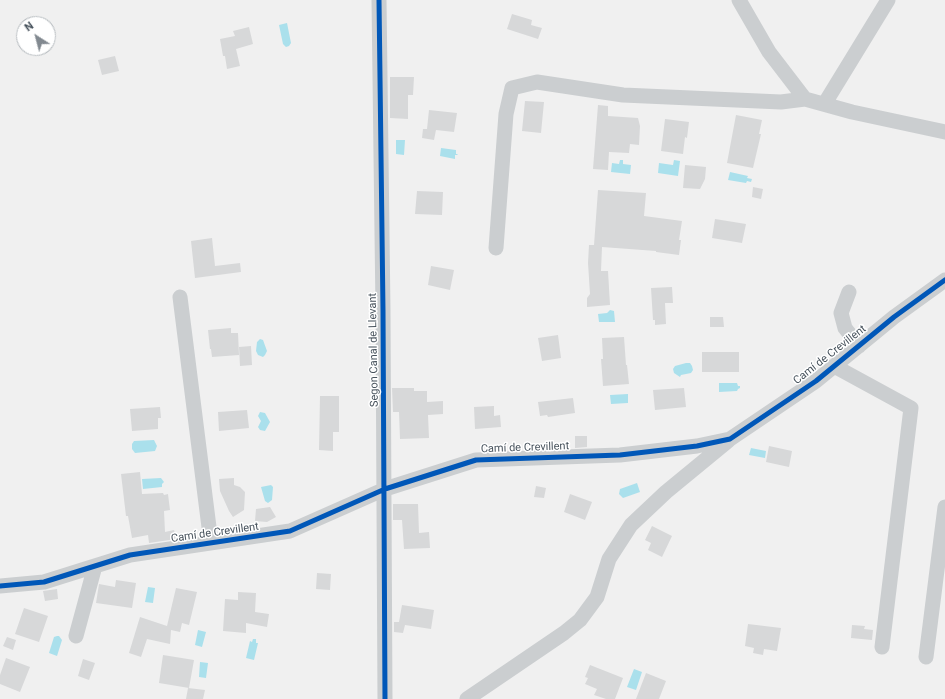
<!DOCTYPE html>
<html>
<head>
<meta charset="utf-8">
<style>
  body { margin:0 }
  #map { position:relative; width:945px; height:699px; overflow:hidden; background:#f0f0f0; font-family:Roboto,sans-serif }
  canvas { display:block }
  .north { position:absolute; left:16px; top:16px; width:40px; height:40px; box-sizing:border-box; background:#fff; border:1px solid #b5babe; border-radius:50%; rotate:324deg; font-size:11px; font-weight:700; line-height:16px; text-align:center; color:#47525c }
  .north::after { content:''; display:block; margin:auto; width:14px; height:18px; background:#828990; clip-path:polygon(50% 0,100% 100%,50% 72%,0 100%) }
</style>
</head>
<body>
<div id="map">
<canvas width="945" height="699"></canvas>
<div class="north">N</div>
</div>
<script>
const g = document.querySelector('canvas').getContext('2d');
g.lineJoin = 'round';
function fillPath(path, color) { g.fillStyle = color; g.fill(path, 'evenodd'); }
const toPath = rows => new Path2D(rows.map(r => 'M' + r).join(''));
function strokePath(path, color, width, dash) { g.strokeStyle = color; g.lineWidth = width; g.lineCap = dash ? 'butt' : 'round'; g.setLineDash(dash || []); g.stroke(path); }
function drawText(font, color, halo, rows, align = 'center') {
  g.font = font + ' Roboto,sans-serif'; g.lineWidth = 3; g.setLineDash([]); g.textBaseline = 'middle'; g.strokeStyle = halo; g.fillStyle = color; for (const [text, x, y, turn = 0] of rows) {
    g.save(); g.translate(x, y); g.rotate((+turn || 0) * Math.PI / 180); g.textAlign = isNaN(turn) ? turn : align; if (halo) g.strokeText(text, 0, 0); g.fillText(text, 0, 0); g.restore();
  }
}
fillPath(toPath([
  [287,23,291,43,289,46,286,47,283,44,279,25],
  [396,140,405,140,404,155,396,154],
  [441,148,456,150,456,154,458,154,457,155,455,155,455,159,440,156],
  [620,160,623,160,623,164,631,165,630,174,611,172,612,163,619,164],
  [674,160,680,161,678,176,658,173,659,163,673,165],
  [730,172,748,176,747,178,752,179,751,182,747,181,746,183,728,180],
  [610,310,614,311,615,322,599,322,598,314,607,313],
  [260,339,263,340,267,351,265,355,263,357,258,355,256,351,257,342],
  [686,363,690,363,692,366,693,370,691,373,681,375,680,377,674,373,673,369,675,366],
  [719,383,737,383,738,386,740,386,740,388,738,389,737,391,719,392],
  [628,394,628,403,611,404,610,395],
  [260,412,265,413,270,422,265,431,260,430,258,427,261,421,258,416],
  [154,440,157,446,155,451,135,453,132,449,132,444,134,441],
  [751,448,766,451,765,458,749,455],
  [161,478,164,482,162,484,162,487,143,489,142,479],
  [637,483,640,492,623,498,619,494,620,489],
  [271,485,273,487,272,500,268,503,265,501,261,487],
  [148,587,155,588,153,603,145,602],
  [198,630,206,632,202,647,195,645],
  [57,636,59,636,62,640,57,656,49,653,54,637],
  [253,639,256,639,256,643,258,643,254,660,246,658,250,641,252,642],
  [200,662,208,663,206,678,199,677],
  [634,669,642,672,636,690,627,687]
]), '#aae0ec');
fillPath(toPath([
  [512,14,532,20,531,25,542,28,538,39,507,29],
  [249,27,253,44,236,49,240,66,227,69,225,56,223,56,220,39,235,36,233,31],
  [115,56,119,71,102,75,98,60],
  [390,77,414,77,413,95,408,95,408,119,390,118],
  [525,101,544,102,541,133,522,131],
  [598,105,608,106,608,116,638,118,640,126,639,145,630,144,629,153,609,152,608,170,593,169],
  [429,110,457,113,454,132,436,130,434,140,422,138,423,129,427,129],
  [736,115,762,120,759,134,761,134,753,168,727,163],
  [665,119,689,122,687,138,685,137,683,154,661,151],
  [685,165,706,167,705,179,700,189,683,188],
  [753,187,763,189,761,199,752,197],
  [598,190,646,193,644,216,682,221,679,240,681,240,679,255,656,252,656,251,602,247,601,271,608,271,610,305,587,307,587,298,590,294,588,263,589,245,594,245],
  [417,191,443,192,442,215,415,214],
  [715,219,746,224,742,243,712,238],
  [212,238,215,266,240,263,241,272,195,278,191,241],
  [431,266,454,270,450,290,428,285],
  [672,287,673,303,665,303,666,324,655,325,655,320,653,320,651,288],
  [710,317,723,317,724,327,710,327],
  [231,328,231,333,238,333,239,355,212,357,211,349,210,349,208,330],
  [558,335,561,358,542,361,538,338],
  [624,337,626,365,627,365,629,384,603,386,601,359,603,359,602,338],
  [251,346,252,365,240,366,239,347],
  [702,352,739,352,739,372,702,372],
  [392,388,414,388,414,391,427,391,427,402,443,401,443,414,428,415,429,438,400,439,399,412,393,412],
  [684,388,686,407,655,410,653,390],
  [320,396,339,396,339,432,333,432,333,451,319,450],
  [573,398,575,413,548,417,547,415,540,416,538,402],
  [494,406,494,416,500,415,501,427,475,429,474,407],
  [160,407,161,418,158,418,158,429,132,431,130,409],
  [247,410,249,428,219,431,218,412],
  [575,436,587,436,587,447,575,448],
  [769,446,792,451,789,467,766,462],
  [140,472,142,494,163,493,164,495,168,494,170,510,164,511,165,532,174,530,176,539,149,543,148,535,132,538,128,516,126,516,121,474],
  [234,478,234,485,240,487,245,492,244,510,233,517,229,511,220,491,219,479],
  [536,486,546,488,544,498,534,497],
  [570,494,592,502,585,520,564,512],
  [393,504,418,504,419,533,429,532,430,548,404,549,402,520,393,520],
  [270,507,276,517,267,522,255,521,256,509],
  [652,526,672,536,662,557,648,550,651,543,645,540],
  [317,573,331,574,330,590,316,589],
  [116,580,136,583,132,608,96,603,99,584,115,587],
  [176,588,197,592,189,625,182,623,180,632,171,630,170,644,147,639,141,657,129,653,140,617,167,626],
  [57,589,58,599,45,601,43,591],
  [238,592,256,593,255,612,269,614,267,627,246,623,246,633,223,631,225,599,238,600],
  [402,605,434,610,431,629,405,625,403,633,394,632,394,622,399,622],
  [24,608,48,616,39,642,15,634],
  [748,624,781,628,777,651,764,649,763,655,753,653,754,648,745,646],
  [852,625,865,626,864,629,873,630,872,640,851,638],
  [7,637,16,640,13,650,3,646],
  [163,655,194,660,189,688,159,683],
  [6,658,30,667,20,692,0,684,0,675],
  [83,659,95,663,89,680,78,676],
  [590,665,623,678,615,699,606,699,594,695,597,689,585,684,588,678,585,677],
  [646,673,666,681,659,699,636,699],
  [188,688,205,690,203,699,186,699]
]), '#d7d8d9');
strokePath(toPath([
  [379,0,383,310,385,699],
  [739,0,769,52,805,99,852,112,945,132],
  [825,103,888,0],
  [496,248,506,114,512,88,537,82,623,95,781,102,805,99],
  [849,292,841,313,845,328,859,346],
  [180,297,211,543],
  [834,366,911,408,882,647],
  [0,586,44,582,130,555,290,531,385,489,476,460,620,455,697,446,730,439,816,381,894,317,945,280],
  [76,636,95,566],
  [926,657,945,507],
  [467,699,564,633,580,620,597,597,609,559,631,525,666,492,728,441]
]), '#cbced0', 15);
strokePath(toPath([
  [379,0,383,310,385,699],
  [0,586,44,582,130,555,290,531,385,489,476,460,620,455,697,446,730,439,816,381,894,317,945,280]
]), '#0057b8', 5);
drawText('11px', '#47525c', '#fff', [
  ["Segon Canal de Llevant",374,350,-91],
  ["Camí de Crevillent",830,355,-38],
  ["Camí de Crevillent",525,448,-2],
  ["Camí de Crevillent",215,533,-8]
]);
</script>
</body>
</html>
